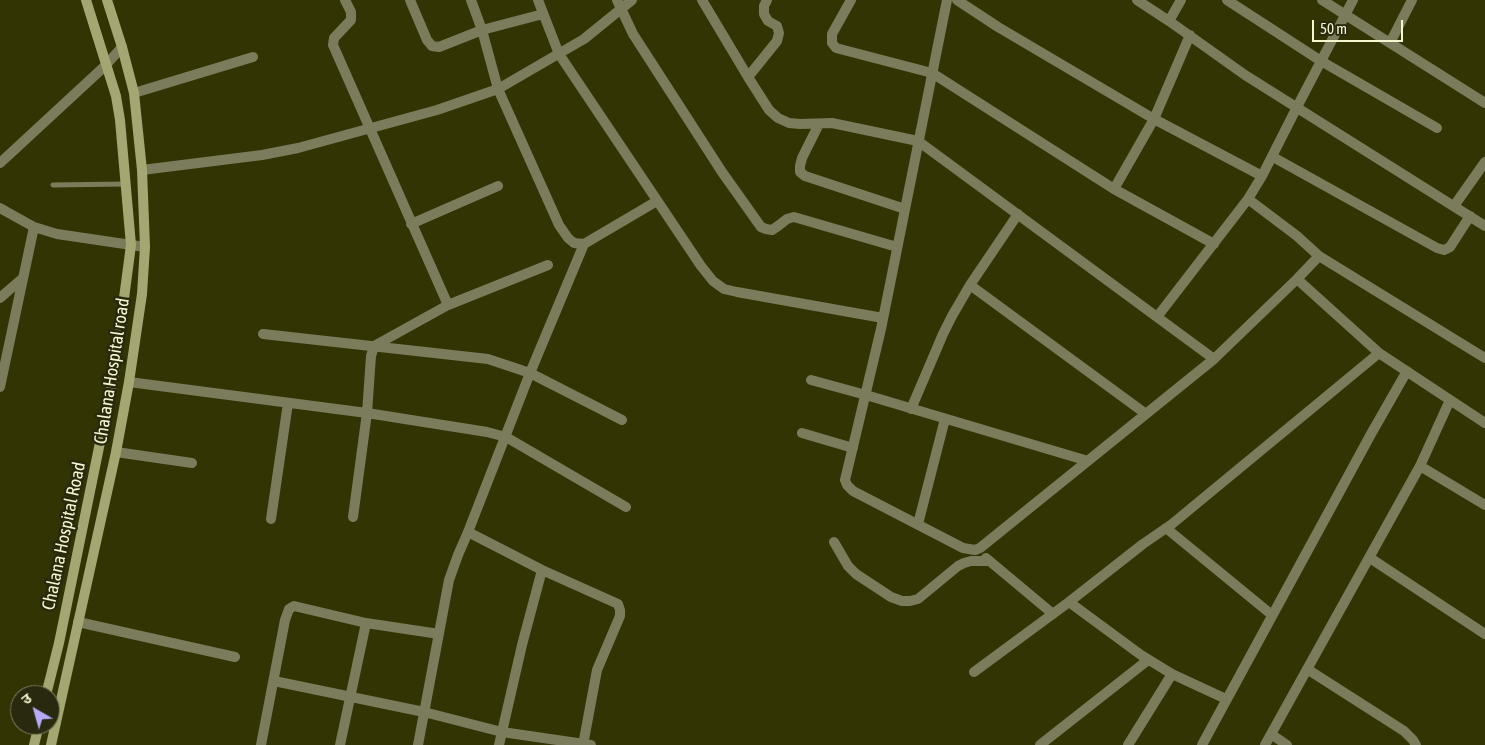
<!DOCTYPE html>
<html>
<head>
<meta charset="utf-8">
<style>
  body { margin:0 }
  #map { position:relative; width:1485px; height:745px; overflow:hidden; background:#333404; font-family:"Asap Condensed","Noto Sans Devanagari",sans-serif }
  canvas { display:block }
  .north { position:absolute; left:10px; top:685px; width:50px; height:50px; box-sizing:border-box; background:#28290e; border:1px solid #7a7c5b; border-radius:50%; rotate:322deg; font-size:14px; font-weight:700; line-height:20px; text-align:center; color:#f5f8cf }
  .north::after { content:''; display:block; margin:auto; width:18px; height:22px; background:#b7abf8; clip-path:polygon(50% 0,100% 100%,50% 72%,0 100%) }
  .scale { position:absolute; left:1312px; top:20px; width:91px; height:22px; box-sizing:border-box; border:2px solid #f5f8cf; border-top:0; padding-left:6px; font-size:15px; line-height:18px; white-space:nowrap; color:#f5f8cf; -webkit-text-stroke:4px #28290e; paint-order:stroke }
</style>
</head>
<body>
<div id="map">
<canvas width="1485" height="745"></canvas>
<div class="north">उ</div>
<div class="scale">50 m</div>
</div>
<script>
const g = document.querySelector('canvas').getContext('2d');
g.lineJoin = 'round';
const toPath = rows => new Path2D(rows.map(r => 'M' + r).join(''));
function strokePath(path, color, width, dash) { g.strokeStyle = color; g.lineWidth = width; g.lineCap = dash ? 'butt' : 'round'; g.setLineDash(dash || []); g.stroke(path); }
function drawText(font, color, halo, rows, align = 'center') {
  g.font = font + ' "Asap Condensed",sans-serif'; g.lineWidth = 5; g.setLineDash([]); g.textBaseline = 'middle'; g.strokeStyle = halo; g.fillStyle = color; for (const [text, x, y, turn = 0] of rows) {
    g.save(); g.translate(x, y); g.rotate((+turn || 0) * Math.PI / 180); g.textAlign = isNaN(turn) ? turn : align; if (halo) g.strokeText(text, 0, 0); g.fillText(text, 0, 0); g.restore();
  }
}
strokePath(toPath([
  [53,185,125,184]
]), '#7a7c5b', 5);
strokePath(toPath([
  [345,0,351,12,351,20,334,38,333,45,448,305],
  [410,0,427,40,432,46,439,47,482,30,543,14],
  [471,0,482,30,498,89,559,225,568,238,574,243,584,244,657,201],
  [538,0,559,54,701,266,713,281,724,289,737,292,883,318],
  [617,0,633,34,722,172,761,227,766,229,772,230,778,226,787,219,794,217,897,247],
  [702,0,748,77,769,110,778,118,789,123,800,124,832,123,918,141,1214,359],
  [851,0,832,34,832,43,836,48,932,73,1114,189,1214,244],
  [947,0,881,329,845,480,847,485,853,491,963,548,975,550,980,548,1214,359,1297,279,1319,256],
  [957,0,998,27,1154,119,1262,176],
  [1137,0,1169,21,1245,75,1485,226],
  [1227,0,1321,61,1437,128],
  [1322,0,1485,103],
  [1169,21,1181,0],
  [1390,43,1412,0],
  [748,77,777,41,779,33,777,26,768,21,764,14,764,6,767,0],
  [134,93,253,57],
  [819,124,802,158,800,166,800,172,805,176,905,209],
  [1273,157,1437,248,1444,250,1450,247,1470,216],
  [0,163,105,66,122,47],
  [142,170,262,155,298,148,437,110,498,89,584,39,632,0],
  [1114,189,1154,119,1190,35],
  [1248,199,1297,236,1319,256,1485,358],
  [1454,206,1485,162],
  [0,208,34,227,57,234,145,247],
  [411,224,498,186],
  [1297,279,1379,353,1485,423],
  [970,285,1146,414],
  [0,298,23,278],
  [1157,317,1248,199,1262,176,1297,107,1353,0],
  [263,334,488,359,530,373,622,420],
  [811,380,866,395,1088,461],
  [129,382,367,413,487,432,506,437,626,507],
  [0,387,34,227],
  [911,409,943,334,952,316,970,285,1018,214],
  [802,433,853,448],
  [116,452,192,463],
  [1420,466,1485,505],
  [353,517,367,413,371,356,374,346,448,305,548,265],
  [271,519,288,403],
  [918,524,945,419],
  [1166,528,1272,615],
  [468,532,542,570,618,604,620,610,620,616,597,670,583,745],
  [834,542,848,566,856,574,891,597,902,601,910,601,918,599,958,566,964,563,971,561,989,561],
  [986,558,1053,614],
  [1370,558,1485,634],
  [1069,602,1141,655,1172,674,1226,699],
  [78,622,235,657],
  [1307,669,1404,731,1413,740,1416,745],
  [974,672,1069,602,1143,544,1172,524,1379,353],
  [274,681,424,712,502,732,591,745],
  [1271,734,1287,745],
  [261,745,285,620,289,609,294,606,366,623,439,634],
  [340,745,366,623],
  [418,745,449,580,458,555,468,532,530,373,584,244],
  [499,745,522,645,542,570],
  [1040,745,1148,660],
  [1128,745,1172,674],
  [1202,745,1371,434,1407,371],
  [1265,745,1420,466,1450,400]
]), '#7a7c5b', 10);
strokePath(toPath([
  [46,695,59,643,114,374,131,245,120,120,116,96,86,0],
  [34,745,39,725],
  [51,745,116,452,129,382,142,294,145,247,142,170,134,93,122,47,107,0]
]), '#a4a771', 10);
drawText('18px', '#f5f8cf', '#28290e', [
  ["Chalana Hospital road",112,371,-81],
  ["Chalana Hospital Road",64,536,-78]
]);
</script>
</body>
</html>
